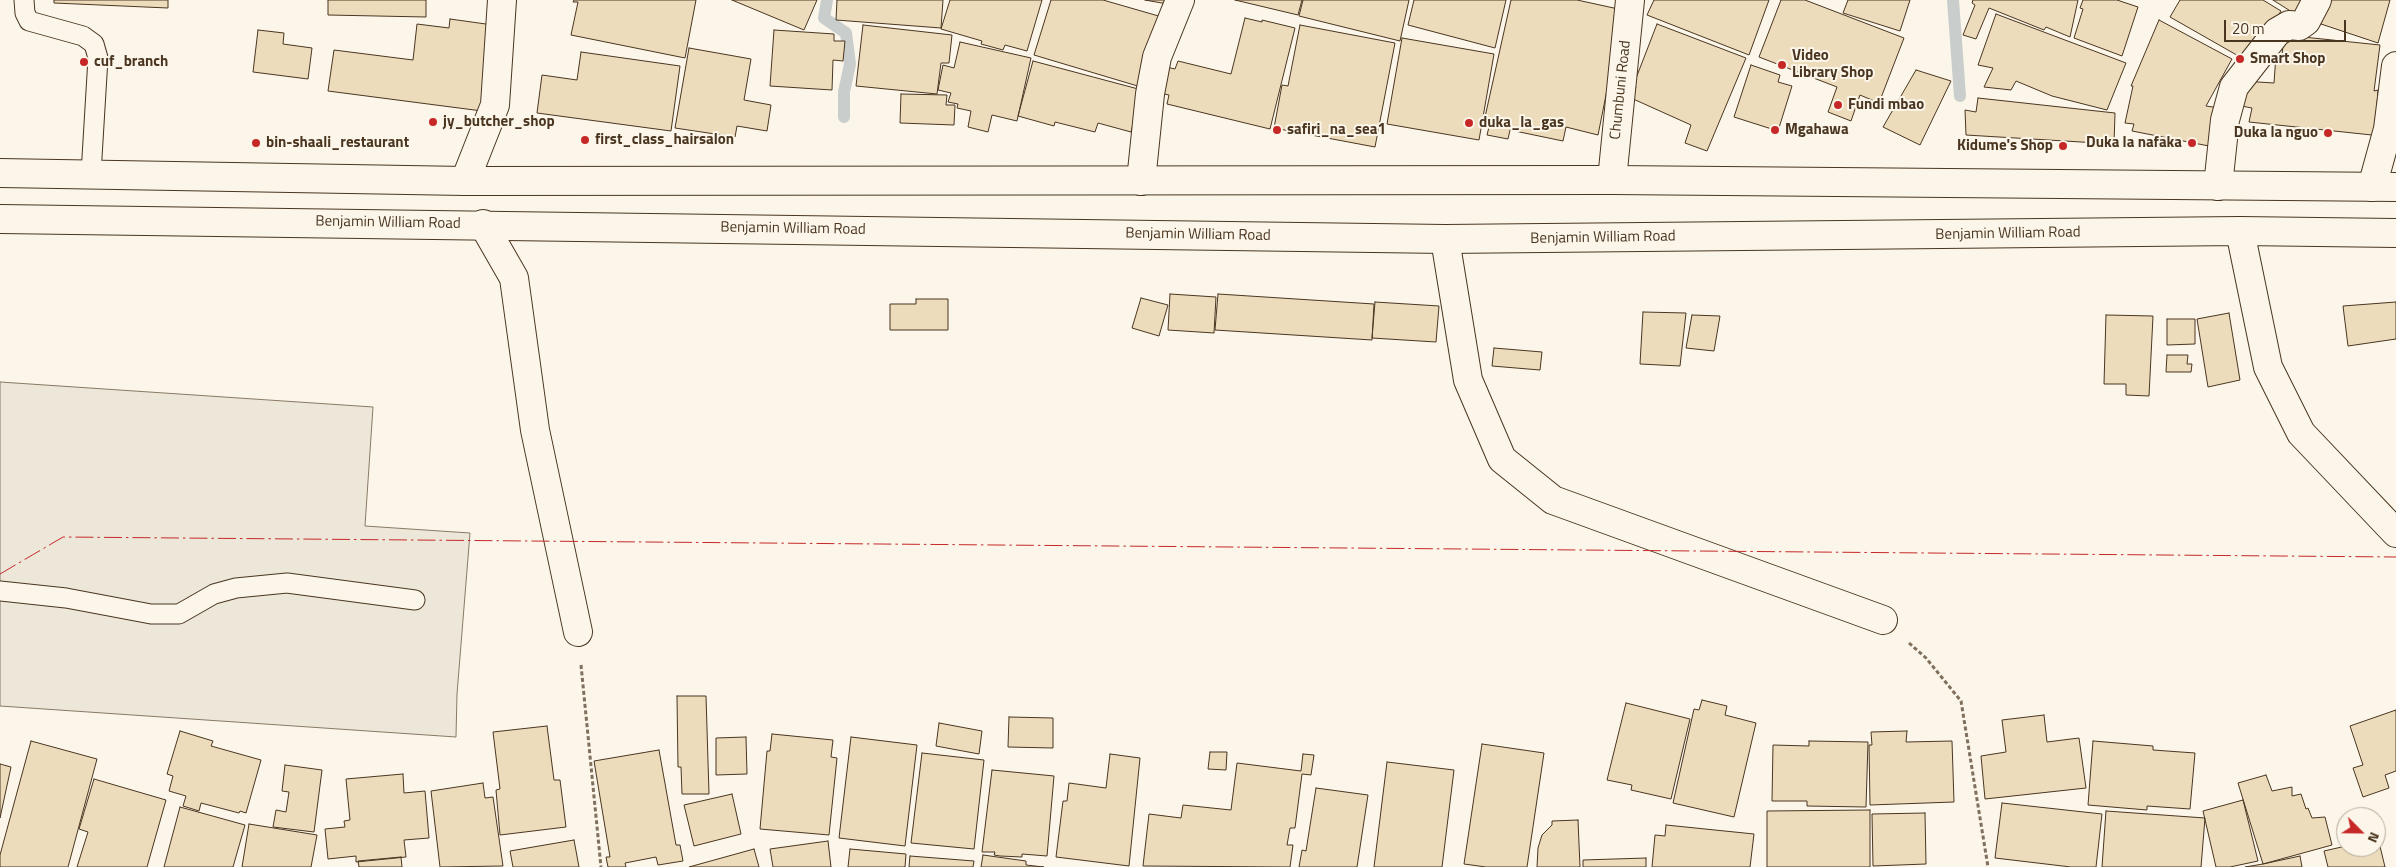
<!DOCTYPE html>
<html>
<head>
<meta charset="utf-8">
<style>
  body { margin:0 }
  #map { position:relative; width:2396px; height:867px; overflow:hidden; background:#fbf6e9; font-family:"Titillium Web",sans-serif }
  canvas { display:block }
  .north { position:absolute; left:2336px; top:807px; width:50px; height:50px; box-sizing:border-box; background:#fbf6e9; border:1px solid #b4a999; border-radius:50%; rotate:113deg; font-size:14px; font-weight:700; line-height:20px; text-align:center; color:#4a3520 }
  .north::after { content:''; display:block; margin:auto; width:18px; height:22px; background:#c62828; clip-path:polygon(50% 0,100% 100%,50% 72%,0 100%) }
  .scale { position:absolute; left:2224px; top:20px; width:122px; height:22px; box-sizing:border-box; border:2px solid #4a3520; border-top:0; padding-left:6px; font-size:15px; line-height:18px; white-space:nowrap; color:#4a3520; -webkit-text-stroke:4px #fbf6e9; paint-order:stroke }
</style>
</head>
<body>
<div id="map">
<canvas width="2396" height="867"></canvas>
<div class="north">N</div>
<div class="scale">20 m</div>
</div>
<script>
const g = document.querySelector('canvas').getContext('2d');
g.lineJoin = 'round';
function fillPath(path, color) { g.fillStyle = color; g.fill(path, 'evenodd'); }
const toPath = rows => new Path2D(rows.map(r => 'M' + r).join(''));
function strokePath(path, color, width, dash) { g.strokeStyle = color; g.lineWidth = width; g.lineCap = dash ? 'butt' : 'round'; g.setLineDash(dash || []); g.stroke(path); }
function drawText(font, color, halo, rows, align = 'center') {
  g.font = font + ' "Titillium Web",sans-serif'; g.lineWidth = 4; g.setLineDash([]); g.textBaseline = 'middle'; g.strokeStyle = halo; g.fillStyle = color; for (const [text, x, y, turn = 0] of rows) {
    g.save(); g.translate(x, y); g.rotate((+turn || 0) * Math.PI / 180); g.textAlign = isNaN(turn) ? turn : align; if (halo) g.strokeText(text, 0, 0); g.fillText(text, 0, 0); g.restore();
  }
}
const parking = toPath([
  [0,382,373,407,365,526,470,533,457,694,456,737,0,706,0,382]
]);
fillPath(parking, '#ede7d9');
strokePath(parking, '#887966', 1);
strokePath(toPath([
  [827,0,824,18,846,33,850,64,844,92,844,117],
  [1953,0,1960,96]
]), '#c9cecd', 12);
const building = toPath([
  [54,0,168,0,168,8,54,3,54,0],
  [328,0,426,0,426,17,328,15,328,0],
  [574,0,696,0,685,58,571,35,578,2,573,2,574,0],
  [732,0,817,0,804,30,732,0],
  [837,0,943,0,941,28,836,20,837,0],
  [950,0,1042,0,1027,51,1005,45,1003,50,981,44,982,41,941,29,950,0],
  [1051,0,1103,0,1162,17,1141,87,1034,55,1051,0],
  [1145,0,1174,0,1173,5,1145,0],
  [1235,0,1302,0,1298,15,1235,0],
  [1303,0,1409,0,1400,41,1299,16,1303,0],
  [1414,0,1506,0,1495,48,1408,25,1414,0],
  [1511,0,1577,0,1623,10,1598,135,1566,127,1563,141,1510,130,1508,139,1487,135,1489,127,1483,126,1511,0],
  [1654,0,1769,0,1749,55,1647,15,1654,0],
  [1781,0,1805,0,1904,38,1879,103,1860,95,1851,121,1828,112,1837,87,1759,57,1781,0],
  [1848,0,1910,0,1900,31,1843,13,1848,0],
  [1973,0,2078,0,2070,37,2046,27,2044,30,1989,8,1976,39,1963,35,1975,5,1972,3,1973,0],
  [2083,0,2117,0,2138,7,2122,56,2074,38,2083,9,2080,8,2083,0],
  [2180,0,2263,0,2281,11,2249,62,2170,17,2180,0],
  [2273,0,2314,0,2303,19,2273,0],
  [2329,0,2390,0,2378,43,2321,24,2329,0],
  [1996,14,2126,63,2107,110,2052,96,2016,81,2011,90,1984,87,1993,68,1978,65,1996,14],
  [1245,18,1262,22,1262,20,1295,28,1270,129,1167,104,1169,95,1155,92,1162,66,1175,69,1178,61,1231,74,1245,18],
  [450,19,493,25,482,111,328,91,334,50,413,60,417,24,449,28,450,19],
  [2159,20,2232,59,2206,106,2219,108,2209,146,2132,131,2134,124,2125,123,2133,86,2131,86,2159,20],
  [1657,24,1746,58,1707,151,1685,143,1691,125,1631,98,1636,87,1633,86,1657,24],
  [863,25,952,35,949,63,941,63,937,94,856,86,863,25],
  [1300,25,1395,43,1375,147,1274,128,1282,85,1288,86,1300,25],
  [258,30,284,33,283,44,312,48,308,79,253,72,258,30],
  [774,30,834,34,834,41,845,41,843,61,833,60,832,90,770,86,774,30],
  [2284,35,2380,45,2374,91,2378,90,2375,138,2372,135,2249,122,2252,108,2236,105,2242,81,2274,83,2276,55,2282,55,2284,35],
  [1402,38,1494,54,1479,140,1387,124,1402,38],
  [960,42,1031,58,1017,121,992,115,988,132,968,127,971,111,957,108,958,104,948,102,951,93,938,90,943,65,954,68,960,42],
  [689,48,751,59,744,100,771,105,767,131,737,126,735,137,675,128,689,48],
  [581,52,680,66,671,131,537,113,542,75,577,80,581,52],
  [1033,61,1142,90,1131,132,1098,123,1095,132,1055,122,1054,126,1018,116,1033,61],
  [1751,65,1780,75,1778,82,1792,86,1778,131,1734,117,1751,65],
  [1916,70,1951,81,1920,145,1883,127,1916,70],
  [901,94,947,95,946,105,955,105,954,125,900,123,901,94],
  [1978,98,2115,113,2114,144,1966,135,1965,110,1976,112,1978,98],
  [1170,294,1216,297,1214,333,1168,330,1170,294],
  [1218,294,1374,304,1372,340,1215,330,1218,294],
  [1141,298,1168,305,1159,336,1132,328,1141,298],
  [916,299,948,299,948,330,890,330,890,304,916,304,916,299],
  [1375,302,1439,306,1436,342,1372,338,1375,302],
  [2396,302,2396,339,2348,346,2343,306,2396,302],
  [1643,312,1686,313,1680,366,1640,364,1643,312],
  [2229,313,2240,380,2208,387,2197,319,2229,313],
  [1692,315,1720,316,1714,351,1686,348,1692,315],
  [2106,315,2153,316,2149,396,2126,395,2126,384,2104,384,2106,315],
  [2167,319,2195,319,2195,344,2167,345,2167,319],
  [1494,348,1542,352,1540,370,1492,366,1494,348],
  [2167,355,2188,355,2187,364,2192,364,2191,372,2166,372,2167,355],
  [677,696,706,696,709,794,682,794,681,767,678,767,677,696],
  [1702,700,1727,706,1725,715,1756,723,1734,817,1673,803,1694,709,1699,710,1702,700],
  [1626,703,1690,719,1671,799,1631,790,1632,785,1607,780,1626,703],
  [2396,710,2396,771,2385,775,2389,788,2363,797,2353,768,2363,765,2350,726,2396,710],
  [2044,715,2047,742,2079,738,2086,788,1985,799,1981,756,2006,752,2002,720,2044,715],
  [1009,717,1053,718,1053,748,1008,747,1009,717],
  [939,723,982,731,979,754,936,746,939,723],
  [547,726,554,780,560,780,566,827,500,835,496,790,500,789,493,732,547,726],
  [180,731,213,741,211,746,261,760,246,813,240,811,239,813,201,803,199,811,183,806,186,796,169,791,173,776,167,774,180,731],
  [1907,731,1906,742,1952,741,1954,802,1870,805,1869,745,1872,745,1871,732,1907,731],
  [772,734,833,740,831,757,837,758,829,835,760,829,767,751,770,751,772,734],
  [746,737,747,774,716,775,716,738,746,737],
  [851,737,917,745,905,846,839,838,851,737],
  [31,741,97,759,68,867,0,867,0,855,31,741],
  [1809,741,1868,742,1866,807,1807,806,1807,801,1772,801,1773,745,1809,746,1809,741],
  [2093,741,2153,746,2153,750,2195,753,2190,809,2147,806,2147,810,2088,805,2093,741],
  [1482,744,1544,753,1527,867,1486,867,1464,864,1482,744],
  [659,750,676,845,680,845,683,861,658,865,656,857,625,863,626,867,608,867,606,857,610,857,594,761,659,750],
  [1210,752,1227,752,1226,770,1208,769,1210,752],
  [922,753,984,760,974,849,911,843,922,753],
  [1110,754,1140,758,1129,866,1056,857,1063,801,1067,801,1069,783,1106,788,1110,754],
  [1303,754,1314,755,1311,775,1302,774,1295,828,1290,828,1287,845,1293,845,1290,867,1143,866,1149,814,1181,818,1183,805,1231,810,1237,763,1301,771,1303,754],
  [1387,762,1454,770,1442,867,1374,867,1387,762],
  [0,764,11,767,0,818,0,764],
  [285,765,322,770,314,832,273,827,276,810,286,812,289,792,282,791,285,765],
  [992,770,1054,776,1047,856,1022,854,1022,857,1000,856,994,855,995,852,982,852,992,770],
  [403,774,404,793,425,791,429,838,404,840,406,857,356,862,356,856,328,859,325,829,345,827,344,821,350,820,346,779,403,774],
  [2266,775,2272,791,2292,787,2292,796,2301,794,2306,809,2308,808,2312,818,2325,817,2332,845,2263,864,2238,783,2266,775],
  [94,779,166,800,147,867,77,867,88,832,79,829,94,779],
  [483,783,485,798,493,797,503,866,440,867,431,791,483,783],
  [1316,788,1368,795,1357,867,1299,867,1302,850,1306,851,1316,788],
  [732,794,741,834,694,846,684,805,732,794],
  [2243,800,2258,861,2230,867,2216,867,2203,811,2243,800],
  [2002,803,2102,814,2096,867,2071,867,1995,858,2002,803],
  [180,807,245,825,233,867,164,867,180,807],
  [1870,810,1870,867,1767,867,1767,811,1870,810],
  [2106,811,2205,818,2201,867,2102,867,2106,811],
  [1925,813,1926,864,1873,866,1872,814,1925,813],
  [1578,820,1580,867,1537,867,1538,848,1542,835,1552,825,1552,821,1578,820],
  [249,824,317,835,311,867,242,867,249,824],
  [1666,825,1754,834,1750,867,1652,867,1655,835,1665,836,1666,825],
  [2378,838,2385,867,2328,867,2324,851,2346,846,2376,847,2378,838],
  [574,840,579,867,513,867,510,851,574,840],
  [828,841,831,867,773,867,770,849,828,841],
  [754,849,759,867,689,867,754,849],
  [850,849,906,854,905,867,848,867,850,849],
  [983,855,1026,861,1026,865,1044,867,981,867,983,855],
  [910,856,974,861,973,867,909,867,910,856],
  [2300,856,2302,867,2245,867,2263,864,2300,856],
  [401,857,402,867,359,867,358,861,401,857],
  [1646,858,1646,867,1583,867,1583,860,1646,858]
]);
fillPath(building, '#ecdcbc');
strokePath(building, '#4a3520', 1);
const lane = toPath([
  [24,0,25,13,29,21,83,36,94,44,98,58,91,174],
  [0,591,66,598,151,614,179,614,214,594,236,588,287,583,415,600]
]);
const street = toPath([
  [1612,180,1630,0],
  [465,181,495,105,502,0],
  [1141,181,1150,94,1157,57,1180,0],
  [2218,186,2225,120,2234,87,2277,32,2289,25,2299,26,2306,21,2317,0],
  [2372,187,2388,129,2396,66],
  [483,224,514,278,535,430,578,632],
  [2240,231,2268,367,2301,433,2396,533],
  [1445,239,1468,380,1502,459,1553,500,1883,620]
]);
const secondary = toPath([
  [0,173,465,181,1612,180,2396,187],
  [0,219,1445,239,2240,231,2396,233]
]);
strokePath(lane, '#4a3520', 21);
strokePath(street, '#4a3520', 30);
strokePath(secondary, '#4a3520', 30);
strokePath(toPath([
  [1909,643,1926,658,1961,701,1988,867],
  [581,665,601,867]
]), '#7f6f5c', 3, [4, 2.5]);
strokePath(lane, '#fbf6e9', 19);
strokePath(street, '#fbf6e9', 28);
strokePath(secondary, '#fbf6e9', 28);
strokePath(toPath([
  [0,574,63,537,2396,557]
]), '#c62828', 1, [18, 4, 2.5, 4]);
for (const [x, y, r, color] of [
  [2240,59,5,"#c62828"],
  [84,62,5,"#c62828"],
  [1782,65,5,"#c62828"],
  [1838,105,5,"#c62828"],
  [433,122,5,"#c62828"],
  [1469,123,5,"#c62828"],
  [1277,130,5,"#c62828"],
  [1775,130,5,"#c62828"],
  [2328,133,5,"#c62828"],
  [585,140,5,"#c62828"],
  [256,143,5,"#c62828"],
  [2192,143,5,"#c62828"],
  [2063,146,5,"#c62828"]
]) { const dot = new Path2D(); dot.arc(x, y, r, 0, 2 * Math.PI); g.fillStyle = color; g.fill(dot); strokePath(dot, '#fbf6e9', 2); }
drawText('bold 15px', '#4a3520', '#fbf6e9', [
  ["Video",1792,56],
  ["Library Shop",1792,73],
  ["Smart Shop",2250,59],
  ["cuf_branch",94,62],
  ["Fundi mbao",1848,105],
  ["jy_butcher_shop",443,122],
  ["duka_la_gas",1479,123],
  ["safiri_na_sea1",1287,130],
  ["Mgahawa",1785,130],
  ["Duka la nguo",2318,133,"right"],
  ["first_class_hairsalon",595,140],
  ["bin-shaali_restaurant",266,143],
  ["Duka la nafaka",2182,143,"right"],
  ["Kidume's Shop",2053,146,"right"]
], 'left');
drawText('15px', '#4a3520', '#fbf6e9', [
  ["Chumbuni Road",1621,90,-84],
  ["Benjamin William Road",388,223,1],
  ["Benjamin William Road",793,229,1],
  ["Benjamin William Road",2008,234,-1],
  ["Benjamin William Road",1198,235,1],
  ["Benjamin William Road",1603,238,-1]
]);
</script>
</body>
</html>
